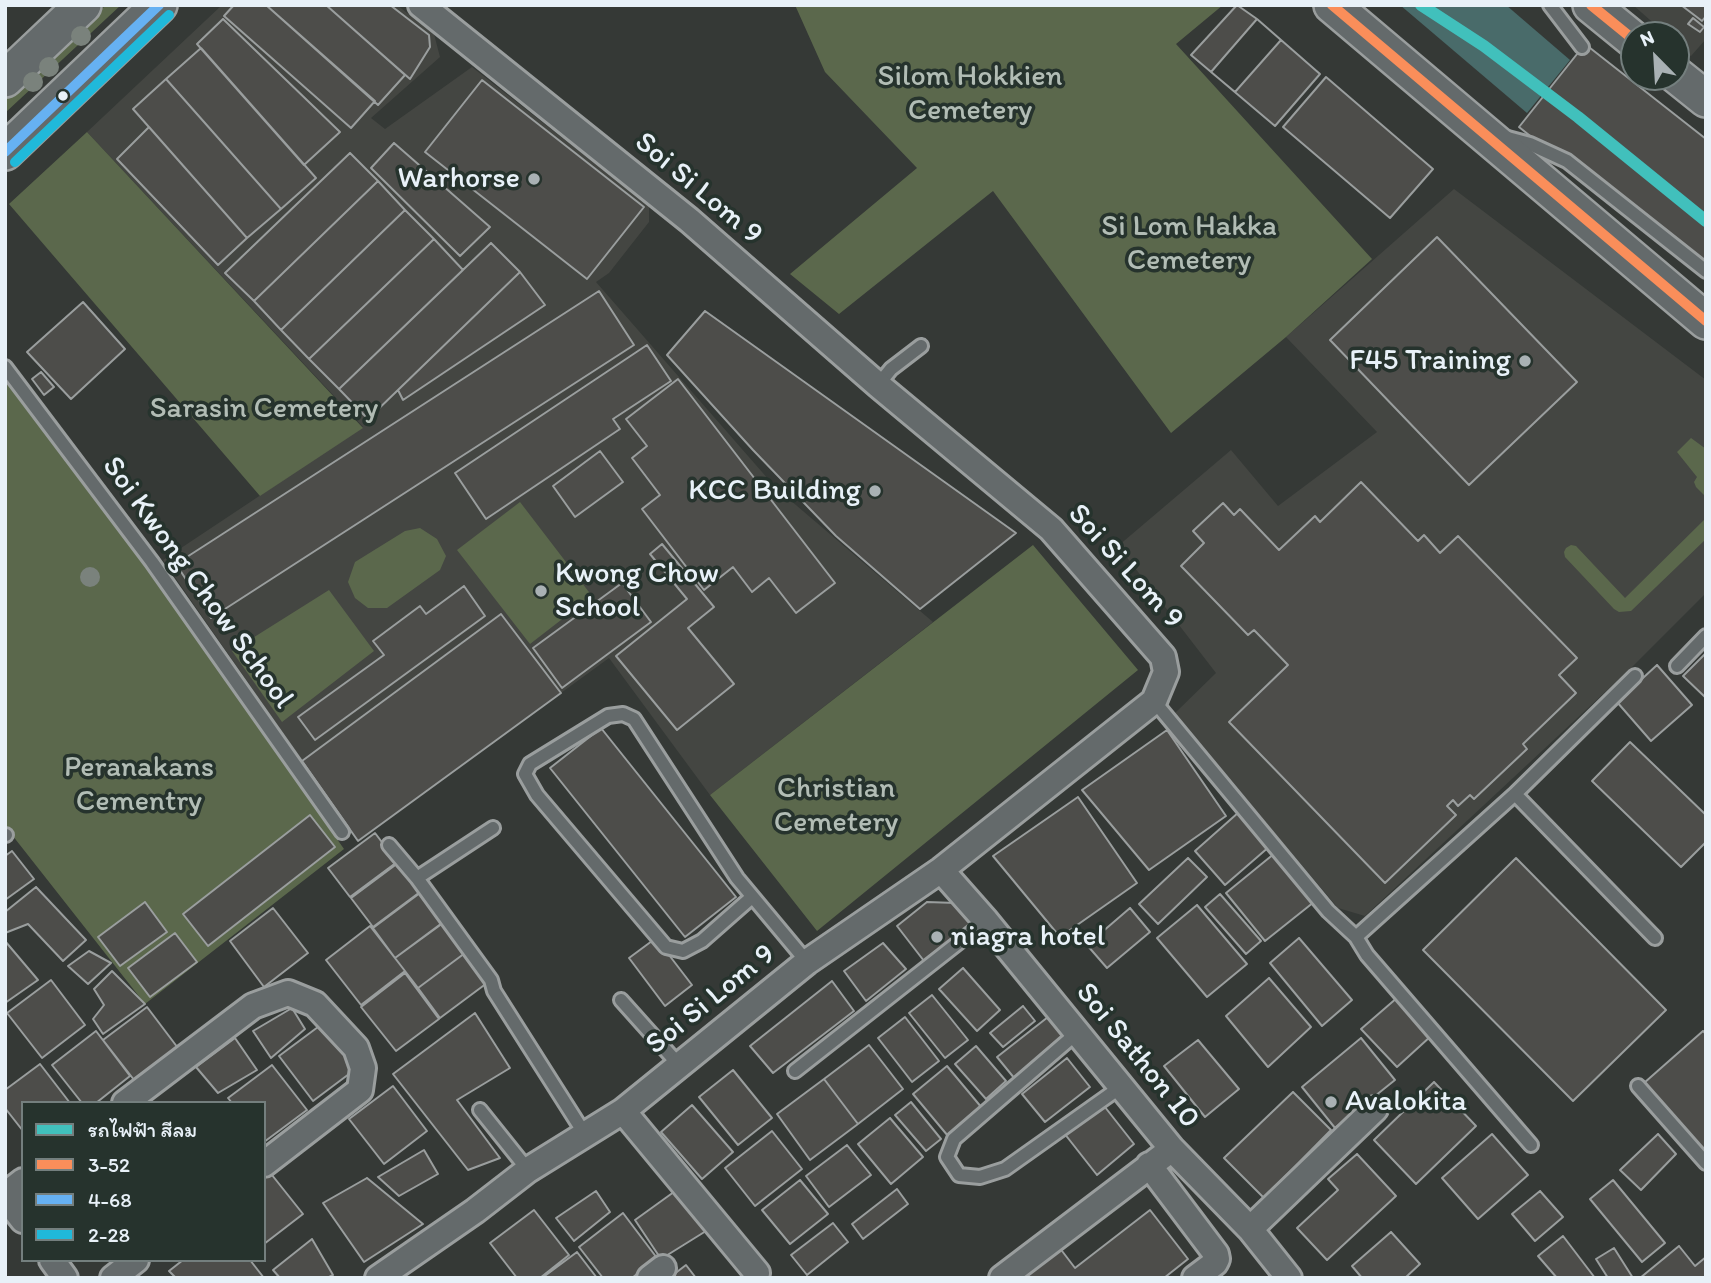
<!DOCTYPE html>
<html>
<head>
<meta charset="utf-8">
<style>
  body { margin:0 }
  #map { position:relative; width:1711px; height:1283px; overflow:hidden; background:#353936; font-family:Itim,"Playpen Sans Thai",sans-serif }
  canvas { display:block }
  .frame { position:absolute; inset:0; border:7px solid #e8f1f8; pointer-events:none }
  .legend { position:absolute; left:21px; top:1101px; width:245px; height:161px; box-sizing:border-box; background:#26332d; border:2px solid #747f7e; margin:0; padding:9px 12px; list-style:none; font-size:21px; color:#e8f1f8 }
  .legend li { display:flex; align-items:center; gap:14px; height:35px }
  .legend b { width:35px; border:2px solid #747f7e }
  .north { position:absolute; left:1620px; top:21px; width:70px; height:70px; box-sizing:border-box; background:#26332d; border:2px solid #747f7e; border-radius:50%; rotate:336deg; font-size:19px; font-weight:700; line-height:28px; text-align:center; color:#e8f1f8 }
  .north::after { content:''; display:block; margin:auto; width:24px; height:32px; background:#a9b1b4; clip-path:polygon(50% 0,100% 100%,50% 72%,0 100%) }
</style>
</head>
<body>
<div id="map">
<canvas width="1711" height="1283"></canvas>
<div class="frame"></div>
<ul class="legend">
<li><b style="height:9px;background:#41c0bc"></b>รถไฟฟ้า สีลม</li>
<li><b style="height:9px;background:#fa8e5a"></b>3-52</li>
<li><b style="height:9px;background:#66b1f2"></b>4-68</li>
<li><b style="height:9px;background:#20b9da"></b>2-28</li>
</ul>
<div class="north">N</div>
</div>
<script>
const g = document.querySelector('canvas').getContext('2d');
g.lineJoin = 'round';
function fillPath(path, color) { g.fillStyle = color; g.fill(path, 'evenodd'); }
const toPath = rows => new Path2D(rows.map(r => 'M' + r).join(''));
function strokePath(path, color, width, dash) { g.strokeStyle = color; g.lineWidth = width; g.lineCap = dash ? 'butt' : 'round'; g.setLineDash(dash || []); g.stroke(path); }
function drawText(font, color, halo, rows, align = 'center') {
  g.font = font + ' Itim,sans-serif'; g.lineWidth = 7; g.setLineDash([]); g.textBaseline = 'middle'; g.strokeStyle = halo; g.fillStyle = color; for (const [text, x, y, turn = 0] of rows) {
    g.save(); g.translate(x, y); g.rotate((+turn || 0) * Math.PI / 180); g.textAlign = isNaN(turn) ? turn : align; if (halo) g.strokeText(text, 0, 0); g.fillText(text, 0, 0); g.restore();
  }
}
fillPath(toPath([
  [222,5,397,5,434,34,440,57,371,118,385,129,472,67,649,206,649,222,609,273,596,282,776,488,933,622,710,795,609,658,358,841,163,560,363,427,87,132],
  [1633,5,1706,5,1706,39,1691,56,1676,43,1676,35,1667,35],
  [1454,189,1706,380,1706,593,1632,667,1365,916,1338,908,1174,714,1216,673,1118,546,1231,450,1278,506,1377,432,1286,337]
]), '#444642');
fillPath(toPath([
  [106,5,121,5,5,113,5,100],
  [795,5,1223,5,1176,44,1372,259,1286,337,1171,433,993,191,839,314,790,274,917,168,825,72],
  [87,132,363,428,260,496,9,204],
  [5,379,146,566,344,849,145,1004,5,826],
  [1691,438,1706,449,1706,497,1696,487,1694,482,1697,477,1677,452],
  [520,502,592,596,530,644,457,550],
  [1706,518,1706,539,1631,611,1619,612,1614,609,1565,557,1564,552,1566,548,1571,545,1576,546,1625,598],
  [420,528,437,539,446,556,440,570,387,608,368,608,355,598,348,582,355,562,405,531],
  [1033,545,1138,670,817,931,710,795],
  [329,590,374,651,282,722,232,651]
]), '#5b684c');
fillPath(toPath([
  [1400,5,1506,5,1570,60,1527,113]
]), '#496b6a');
const building = toPath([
  [234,5,266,5,375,101,351,128,224,16,234,5],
  [266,5,326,5,405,75,378,105,266,5],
  [326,5,390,5,429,35,430,47,410,79,326,5],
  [1237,5,1257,19,1320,74,1275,126,1191,55,1237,5],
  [1681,5,1706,5,1706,16,1702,21,1681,5],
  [1693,18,1704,27,1700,32,1688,24,1693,18],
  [223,19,340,132,304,165,197,44,223,19],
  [1257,19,1281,40,1235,92,1211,72,1257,19],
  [1585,44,1706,139,1706,277,1519,127,1585,44],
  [201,48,316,178,281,209,166,79,201,48],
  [1326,77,1433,169,1390,218,1283,127,1326,77],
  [166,79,281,209,247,238,133,109,166,79],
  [482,80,644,207,587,279,425,152,482,80],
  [149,127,247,238,218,265,117,159,149,127],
  [394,143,490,227,460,256,371,168,394,143],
  [350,153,378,181,254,301,225,273,350,153],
  [378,181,405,210,281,330,254,301,378,181],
  [405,210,434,239,309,359,281,330,405,210],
  [1437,237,1577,382,1469,485,1330,340,1437,237],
  [434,239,463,270,339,389,309,359,434,239],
  [491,243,520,272,368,419,339,389,491,243],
  [520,272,545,305,403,400,398,390,520,272],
  [599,291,634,345,211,618,176,564,599,291],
  [83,302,125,349,71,399,27,352,83,302],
  [705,311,1016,533,920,609,836,536,753,450,667,355,705,311],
  [647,345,671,381,613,419,620,429,486,519,455,473,647,345],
  [41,372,54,387,44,395,32,379,41,372],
  [678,379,835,583,796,613,769,578,752,592,733,567,704,590,642,509,660,495,632,458,647,446,626,419,678,379],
  [600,451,623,482,575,517,553,486,600,451],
  [1361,482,1418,541,1424,535,1440,553,1458,536,1577,658,1559,675,1576,693,1523,744,1527,749,1474,799,1470,795,1458,806,1453,800,1447,806,1456,815,1385,883,1229,722,1288,665,1254,630,1248,635,1181,566,1204,543,1193,531,1223,503,1234,515,1240,509,1279,550,1315,516,1320,522,1361,482],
  [662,544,714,607,688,628,734,684,677,730,616,656,687,599,650,554,662,544],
  [622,583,651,622,562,688,533,648,622,583],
  [464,586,485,616,315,740,298,717,384,655,373,641,420,606,426,614,464,586],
  [501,614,561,693,358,841,302,761,501,614],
  [1706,653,1706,698,1683,676,1706,653],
  [1657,665,1692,705,1651,741,1617,702,1657,665],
  [601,728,736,897,685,937,550,768,601,728],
  [1167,730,1226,816,1149,870,1082,790,1167,730],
  [1630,742,1706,815,1706,842,1681,867,1592,781,1630,742],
  [1078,797,1137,883,1060,937,993,856,1078,797],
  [1239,812,1270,846,1225,885,1195,851,1239,812],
  [310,815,335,847,208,946,183,914,310,815],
  [375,833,397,862,350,897,328,868,375,833],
  [12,851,34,879,5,900,5,856,12,851],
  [1275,853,1314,902,1265,941,1226,893,1275,853],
  [1188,858,1207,877,1158,924,1139,904,1188,858],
  [1516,858,1666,1010,1573,1101,1423,950,1516,858],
  [398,863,420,892,373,927,351,898,398,863],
  [36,887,86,940,63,961,28,924,5,933,5,912,36,887],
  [420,893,442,923,395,958,373,928,420,893],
  [1220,894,1261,941,1246,954,1205,907,1220,894],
  [145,902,167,932,120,966,98,937,145,902],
  [927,902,956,903,973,924,924,961,897,926,927,902],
  [1197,905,1247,964,1207,997,1157,938,1197,905],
  [273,908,308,953,264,987,230,941,273,908],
  [1130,908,1150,932,1107,968,1087,945,1130,908],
  [443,923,465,953,418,988,395,958,443,923],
  [370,926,405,971,361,1005,326,960,370,926],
  [175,933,197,962,150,997,128,968,175,933],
  [656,938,692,985,665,1006,629,958,656,938],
  [1299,938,1352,1000,1322,1026,1270,963,1299,938],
  [5,941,38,980,5,1003,5,941],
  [883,943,906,969,866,1001,844,971,883,943],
  [89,951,111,963,88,984,68,966,89,951],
  [465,953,487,983,440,1018,418,988,465,953],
  [963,968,1000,1010,977,1031,939,989,963,968],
  [112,971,145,1004,103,1034,93,1019,104,1005,94,989,112,971],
  [405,973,439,1019,396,1051,361,1007,405,973],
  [1269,978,1311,1027,1268,1067,1226,1016,1269,978],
  [51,980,85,1025,42,1058,7,1013,51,980],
  [832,981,854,1011,773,1073,750,1046,832,981],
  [932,995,968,1040,945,1058,909,1013,932,995],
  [1398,997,1431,1036,1397,1067,1361,1029,1398,997],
  [1023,1006,1035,1021,1003,1047,990,1033,1023,1006],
  [147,1007,181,1052,138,1085,103,1040,147,1007],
  [292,1008,305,1029,271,1058,253,1031,292,1008],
  [475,1013,510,1068,457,1100,500,1158,468,1170,393,1074,475,1013],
  [905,1017,939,1061,912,1082,878,1038,905,1017],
  [1048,1017,1066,1040,1015,1079,997,1057,1048,1017],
  [322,1024,357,1068,313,1101,279,1056,322,1024],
  [96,1031,130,1076,96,1103,82,1103,52,1065,96,1031],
  [1703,1031,1706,1034,1706,1153,1644,1083,1703,1031],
  [235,1038,257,1070,218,1093,196,1067,235,1038],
  [1361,1038,1395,1080,1335,1128,1302,1087,1361,1038],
  [1198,1040,1239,1089,1205,1117,1164,1066,1198,1040],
  [869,1045,903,1089,858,1124,824,1079,869,1045],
  [976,1046,1006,1081,986,1099,955,1064,976,1046],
  [1067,1058,1090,1087,1045,1122,1022,1094,1067,1058],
  [40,1064,70,1103,23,1103,23,1131,5,1108,5,1090,40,1064],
  [272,1065,307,1110,264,1142,264,1103,232,1103,228,1098,272,1065],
  [947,1066,982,1108,948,1136,913,1094,947,1066],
  [733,1070,772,1118,738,1145,699,1097,733,1070],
  [824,1079,858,1124,810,1160,777,1114,824,1079],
  [1434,1082,1476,1126,1416,1184,1374,1140,1434,1082],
  [393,1086,427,1131,384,1164,349,1119,393,1086],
  [1293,1092,1331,1130,1264,1198,1224,1158,1293,1092],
  [911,1102,941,1139,926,1151,895,1115,911,1102],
  [1101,1102,1134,1144,1097,1175,1064,1133,1101,1102],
  [692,1105,733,1152,702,1179,661,1132,692,1105],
  [890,1118,923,1157,891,1184,858,1144,890,1118],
  [772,1131,802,1169,755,1206,725,1168,772,1131],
  [1492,1134,1528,1175,1478,1219,1442,1178,1492,1134],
  [1658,1134,1676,1154,1641,1190,1620,1170,1658,1134],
  [847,1145,871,1175,829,1207,806,1176,847,1145],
  [424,1150,438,1174,399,1196,378,1177,424,1150],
  [1357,1154,1396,1196,1327,1260,1297,1228,1338,1190,1328,1179,1357,1154],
  [268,1170,303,1214,264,1244,264,1172,268,1170],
  [367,1178,423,1224,364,1262,323,1203,367,1178],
  [800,1180,828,1214,790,1244,762,1210,800,1180],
  [1613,1180,1665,1243,1642,1262,1590,1199,1613,1180],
  [678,1189,706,1231,661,1259,635,1220,678,1189],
  [897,1189,908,1204,863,1239,852,1224,897,1189],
  [596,1191,610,1212,574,1241,556,1218,596,1191],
  [1540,1191,1563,1217,1535,1241,1512,1214,1540,1191],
  [534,1210,569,1255,540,1278,517,1278,490,1243,534,1210],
  [1150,1210,1188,1259,1164,1278,1019,1278,1059,1247,1075,1268,1150,1210],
  [623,1213,657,1258,632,1278,603,1278,579,1247,623,1213],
  [833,1223,848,1242,807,1275,791,1255,833,1223],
  [1391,1232,1420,1264,1405,1278,1362,1278,1352,1266,1391,1232],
  [1563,1236,1595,1278,1557,1278,1538,1256,1563,1236],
  [312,1239,333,1275,327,1278,280,1278,273,1270,312,1239],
  [1679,1246,1695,1266,1706,1257,1706,1278,1640,1278,1679,1246],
  [1614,1248,1633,1278,1608,1278,1596,1259,1614,1248],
  [577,1252,597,1278,542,1278,577,1252],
  [183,1260,250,1260,264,1278,176,1278,169,1271,183,1260],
  [686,1265,696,1278,669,1278,686,1265]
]);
fillPath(building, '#4d4d4a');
strokePath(building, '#9a9e9e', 2);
const lane = toPath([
  [1550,5,1582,47],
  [1504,137,1530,144,1567,161,1706,271],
  [5,367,152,562,342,832],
  [878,385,891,369,921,346],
  [1677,666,1706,636],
  [1154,701,1328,911,1356,937,1515,794,1635,676],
  [1515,794,1655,938],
  [5,835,6,835],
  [389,845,417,878,491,980,494,991,586,1136],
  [417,878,493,828],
  [752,897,702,941,683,951,666,947,537,795,525,774,530,764,608,716,623,714,634,719,737,878,807,962],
  [1356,937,1367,955,1531,1145],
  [621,1000,680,1066],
  [1078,1032,954,1139,947,1157,959,1175,980,1177,1005,1169,1122,1086],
  [795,1071,986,921],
  [1638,1086,1706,1163],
  [480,1110,528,1170]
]);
const street = toPath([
  [941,870,986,921,1172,1149,1250,1229,1289,1278],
  [125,1103,253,1006,288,993,315,1004,356,1048,363,1068,360,1090,264,1164],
  [623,1111,757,1273],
  [1149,1165,1216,1254,1217,1259,1215,1263,1195,1278],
  [5,1195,23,1181],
  [5,1197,23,1220],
  [1250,1229,1375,1109],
  [52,1260,65,1278],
  [113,1278,136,1260],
  [378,1278,475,1211,528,1170,623,1111,807,962,941,870,1154,701,1166,672,1163,657,1051,529,878,385,689,220,421,5],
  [650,1278,663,1268],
  [1002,1278,1172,1149]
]);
const secondary = toPath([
  [1332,5,1706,321],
  [1591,5,1634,40],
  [1676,75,1706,99],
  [5,79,83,5],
  [5,152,159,5]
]);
strokePath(lane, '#9a9e9e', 18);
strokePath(street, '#9a9e9e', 30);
strokePath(secondary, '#9a9e9e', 40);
strokePath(lane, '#646a6b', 12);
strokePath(street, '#646a6b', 24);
strokePath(secondary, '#646a6b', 35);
strokePath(toPath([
  [1332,5,1706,321],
  [1591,5,1634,40]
]), '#fa8e5a', 10);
strokePath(toPath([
  [5,152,159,5]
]), '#66b1f2', 10);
strokePath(toPath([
  [15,162,169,15]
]), '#20b9da', 10);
strokePath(toPath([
  [1421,5,1484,46,1578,117,1706,221]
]), '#41c0bc', 12);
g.fillStyle = '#7a827c';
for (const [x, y] of [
  [81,36],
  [49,67],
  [33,82],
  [90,577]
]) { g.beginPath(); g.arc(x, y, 10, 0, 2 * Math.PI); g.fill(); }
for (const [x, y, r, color] of [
  [63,96,6,"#e8f1f8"],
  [534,179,7,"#a9b1b4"],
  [1525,361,7,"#a9b1b4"],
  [875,491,7,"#a9b1b4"],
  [541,591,7,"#a9b1b4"],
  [937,937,7,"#a9b1b4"],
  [1331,1102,7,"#a9b1b4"]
]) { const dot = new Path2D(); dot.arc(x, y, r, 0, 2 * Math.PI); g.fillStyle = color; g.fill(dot); strokePath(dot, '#26332d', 2.5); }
drawText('30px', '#b2bdb5', '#26332d', [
  ["Silom Hokkien",970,77],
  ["Cemetery",970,111],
  ["Si Lom Hakka",1189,227],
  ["Cemetery",1189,261],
  ["Sarasin Cemetery",264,409],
  ["Peranakans",139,768],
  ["Cementry",139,802],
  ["Christian",836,789],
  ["Cemetery",836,823]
]);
drawText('30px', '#e8f1f8', '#26332d', [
  ["Warhorse",520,179],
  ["F45 Training",1511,361],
  ["KCC Building",861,491],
  ["Kwong Chow",555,574,"left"],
  ["School",555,608,"left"],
  ["niagra hotel",951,937,"left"],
  ["Avalokita",1345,1102,"left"]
], 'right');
drawText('30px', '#e8f1f8', '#26332d', [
  ["Soi Si Lom 9",698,189,40],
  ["Soi Si Lom 9",1125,567,48],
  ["Soi Kwong Chow School",197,583,54],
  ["Soi Si Lom 9",711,1000,-39],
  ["Soi Sathon 10",1137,1056,51]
]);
</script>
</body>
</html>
